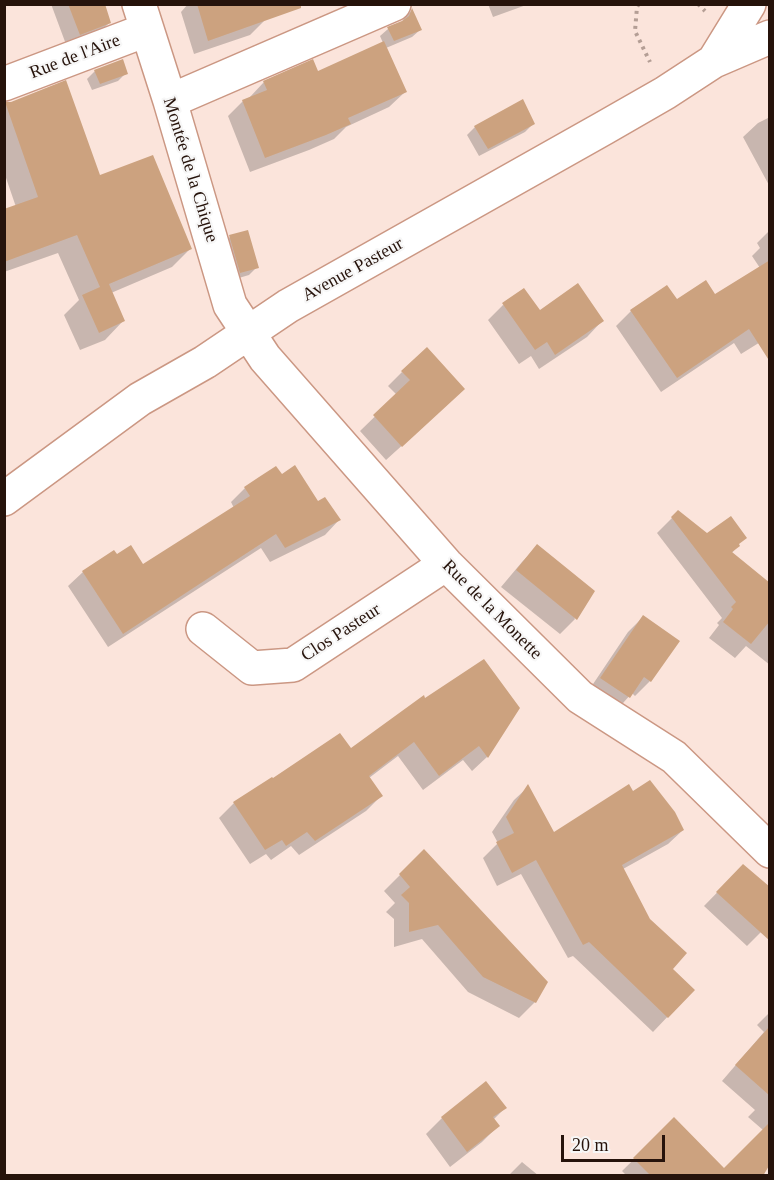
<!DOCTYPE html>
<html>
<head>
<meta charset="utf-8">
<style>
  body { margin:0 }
  #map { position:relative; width:774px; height:1180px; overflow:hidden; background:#fbe4db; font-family:Georgia,serif }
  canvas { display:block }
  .frame { position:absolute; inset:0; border:6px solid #26130b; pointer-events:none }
  .scale { position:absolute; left:561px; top:1135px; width:104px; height:27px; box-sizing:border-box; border:3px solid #26130b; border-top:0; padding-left:8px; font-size:18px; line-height:21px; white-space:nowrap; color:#26130b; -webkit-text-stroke:4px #f7f7f7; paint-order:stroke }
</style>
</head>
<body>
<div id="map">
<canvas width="774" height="1180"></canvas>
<div class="frame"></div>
<div class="scale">20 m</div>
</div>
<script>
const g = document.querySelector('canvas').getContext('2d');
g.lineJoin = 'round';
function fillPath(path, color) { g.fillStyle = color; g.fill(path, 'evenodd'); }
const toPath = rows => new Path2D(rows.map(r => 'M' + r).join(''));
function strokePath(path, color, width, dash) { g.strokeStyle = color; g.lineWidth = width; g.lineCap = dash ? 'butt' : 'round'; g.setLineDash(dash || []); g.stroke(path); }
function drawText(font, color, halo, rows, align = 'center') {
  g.font = font + ' Georgia,serif'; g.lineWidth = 4.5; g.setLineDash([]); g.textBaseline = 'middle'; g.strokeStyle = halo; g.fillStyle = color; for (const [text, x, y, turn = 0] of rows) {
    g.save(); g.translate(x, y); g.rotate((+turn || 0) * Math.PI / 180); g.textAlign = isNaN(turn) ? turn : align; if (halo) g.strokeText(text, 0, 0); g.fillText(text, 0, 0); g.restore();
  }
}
fillPath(toPath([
  [51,4,103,4,109,23,96,36,67,47],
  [188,4,258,4,264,21,250,35,194,54,181,12],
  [488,4,529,4,493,17],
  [411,11,420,30,412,37,386,48,405,92,389,107,346,127,334,139,309,150,250,172,228,116,243,101,249,98,264,82,318,73,383,43,380,36,388,29,402,22,404,18],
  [95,71,126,73,118,81,92,90,87,79],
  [6,104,190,249,172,267,111,293,123,321,105,340,80,350,64,315,79,300,58,253,4,272,4,211,16,207,4,172,4,105],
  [770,117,770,187,743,137,758,123],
  [533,124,525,132,479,156,467,135,475,127],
  [770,230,770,336,741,354,734,343,661,392,616,326,631,311,676,301,715,296,760,268,752,256,760,248,757,243],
  [230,237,257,267,249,275,232,280,222,244],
  [503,305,539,312,602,321,587,337,539,369,531,356,519,364,488,320],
  [402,372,449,403,386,460,360,431,397,395,388,386],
  [245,488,318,503,339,520,325,535,270,562,261,548,108,647,68,586,83,572,114,552,117,556,143,566,234,508,231,502],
  [678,512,707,535,738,545,738,546,731,554,770,585,770,665,746,646,735,658,709,638,719,625,717,623,722,618,657,533],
  [537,546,575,619,560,634,501,587,522,562],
  [643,617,650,681,635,696,632,693,615,712,587,693,628,632],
  [425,700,518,708,487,757,472,771,463,760,423,790,398,756,369,778,381,796,366,811,299,855,291,846,271,860,266,854,250,864,219,818,234,803,350,750],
  [528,787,553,834,633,793,683,830,668,844,623,869,671,969,693,990,653,1032,573,956,568,958,521,874,497,886,483,858,498,843,492,832,514,800],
  [424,851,535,1002,519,1018,468,992,422,939,394,947,394,919,386,912,395,903,384,891],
  [743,866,770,923,747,946,704,906],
  [770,1012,770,1160,754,1176,627,1176,622,1171,674,1120,724,1170,763,1130,748,1117,755,1110,722,1081,764,1032,757,1025],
  [505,1108,493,1120,498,1126,482,1142,450,1167,426,1134,442,1118],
  [522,1162,539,1176,508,1176]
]), '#0003');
fillPath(toPath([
  [68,4,105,4,111,23,80,35],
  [197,4,301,4,301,8,208,41],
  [412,8,422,30,394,41,387,27,402,21,409,16],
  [384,41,407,92,348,118,351,124,326,135,265,158,242,100,267,90,263,81,313,59,318,71],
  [123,59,128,74,100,84,94,70],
  [66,80,100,175,153,155,192,249,109,284,125,321,99,333,82,295,100,287,77,235,4,262,4,209,38,197,5,102,11,102],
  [523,99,535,124,488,149,474,126],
  [248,230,259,268,240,273,229,235],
  [770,260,770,362,749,329,677,378,630,310,667,285,677,299,706,280,715,294],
  [578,283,604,321,555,355,547,342,535,350,502,303,524,288,540,310],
  [427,347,465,389,402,447,373,415,410,380,401,371],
  [295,465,318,501,325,497,341,520,285,548,276,534,123,634,82,571,114,550,117,554,131,545,143,564,250,496,244,487,259,477,276,466,282,474],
  [678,510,707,533,731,516,747,538,739,544,740,546,732,552,770,583,770,621,751,644,723,622,733,609,731,607,736,602,671,517],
  [537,544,595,591,577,620,516,570],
  [643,615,680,641,651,682,644,677,630,698,600,678],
  [484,659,520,708,488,758,479,746,439,776,414,742,369,776,383,796,315,841,307,832,286,846,282,840,265,850,233,802,272,777,273,778,340,733,351,748,424,695,425,698],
  [650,780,675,812,684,830,622,865,650,919,687,953,673,969,695,990,668,1018,589,942,583,945,536,860,512,873,496,842,514,833,506,817,528,784,554,832,629,784,633,791],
  [424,849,548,982,536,1003,483,977,438,925,409,932,409,903,401,895,410,887,399,874],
  [743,864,770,887,770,941,716,892],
  [770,1026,770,1096,735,1065],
  [486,1081,507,1108,493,1117,500,1126,467,1152,441,1117],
  [674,1117,724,1168,770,1122,770,1164,763,1176,651,1176,633,1158]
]), '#cca27f');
const minor = toPath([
  [139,4,170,101,230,305,265,358,446,564,580,697,674,757,770,851],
  [714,61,749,4],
  [4,84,146,30],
  [170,101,394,4],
  [4,499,140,399,205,362,288,306,604,128,665,93,714,61,770,37],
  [203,629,252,668,293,665,446,564]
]);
strokePath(minor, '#cb9783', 36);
strokePath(toPath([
  [639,4,637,7,635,31,650,62],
  [698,4,705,11]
]), '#b49e95', 4, [3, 4.5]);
strokePath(minor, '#fff', 33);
drawText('18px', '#26130b', '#f7f7f7', [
  ["Rue de l'Aire",75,57,-21],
  ["Montée de la Chique",190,170,73],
  ["Avenue Pasteur",353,270,-29],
  ["Rue de la Monette",492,610,45],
  ["Clos Pasteur",341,633,-33]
]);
</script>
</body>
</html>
